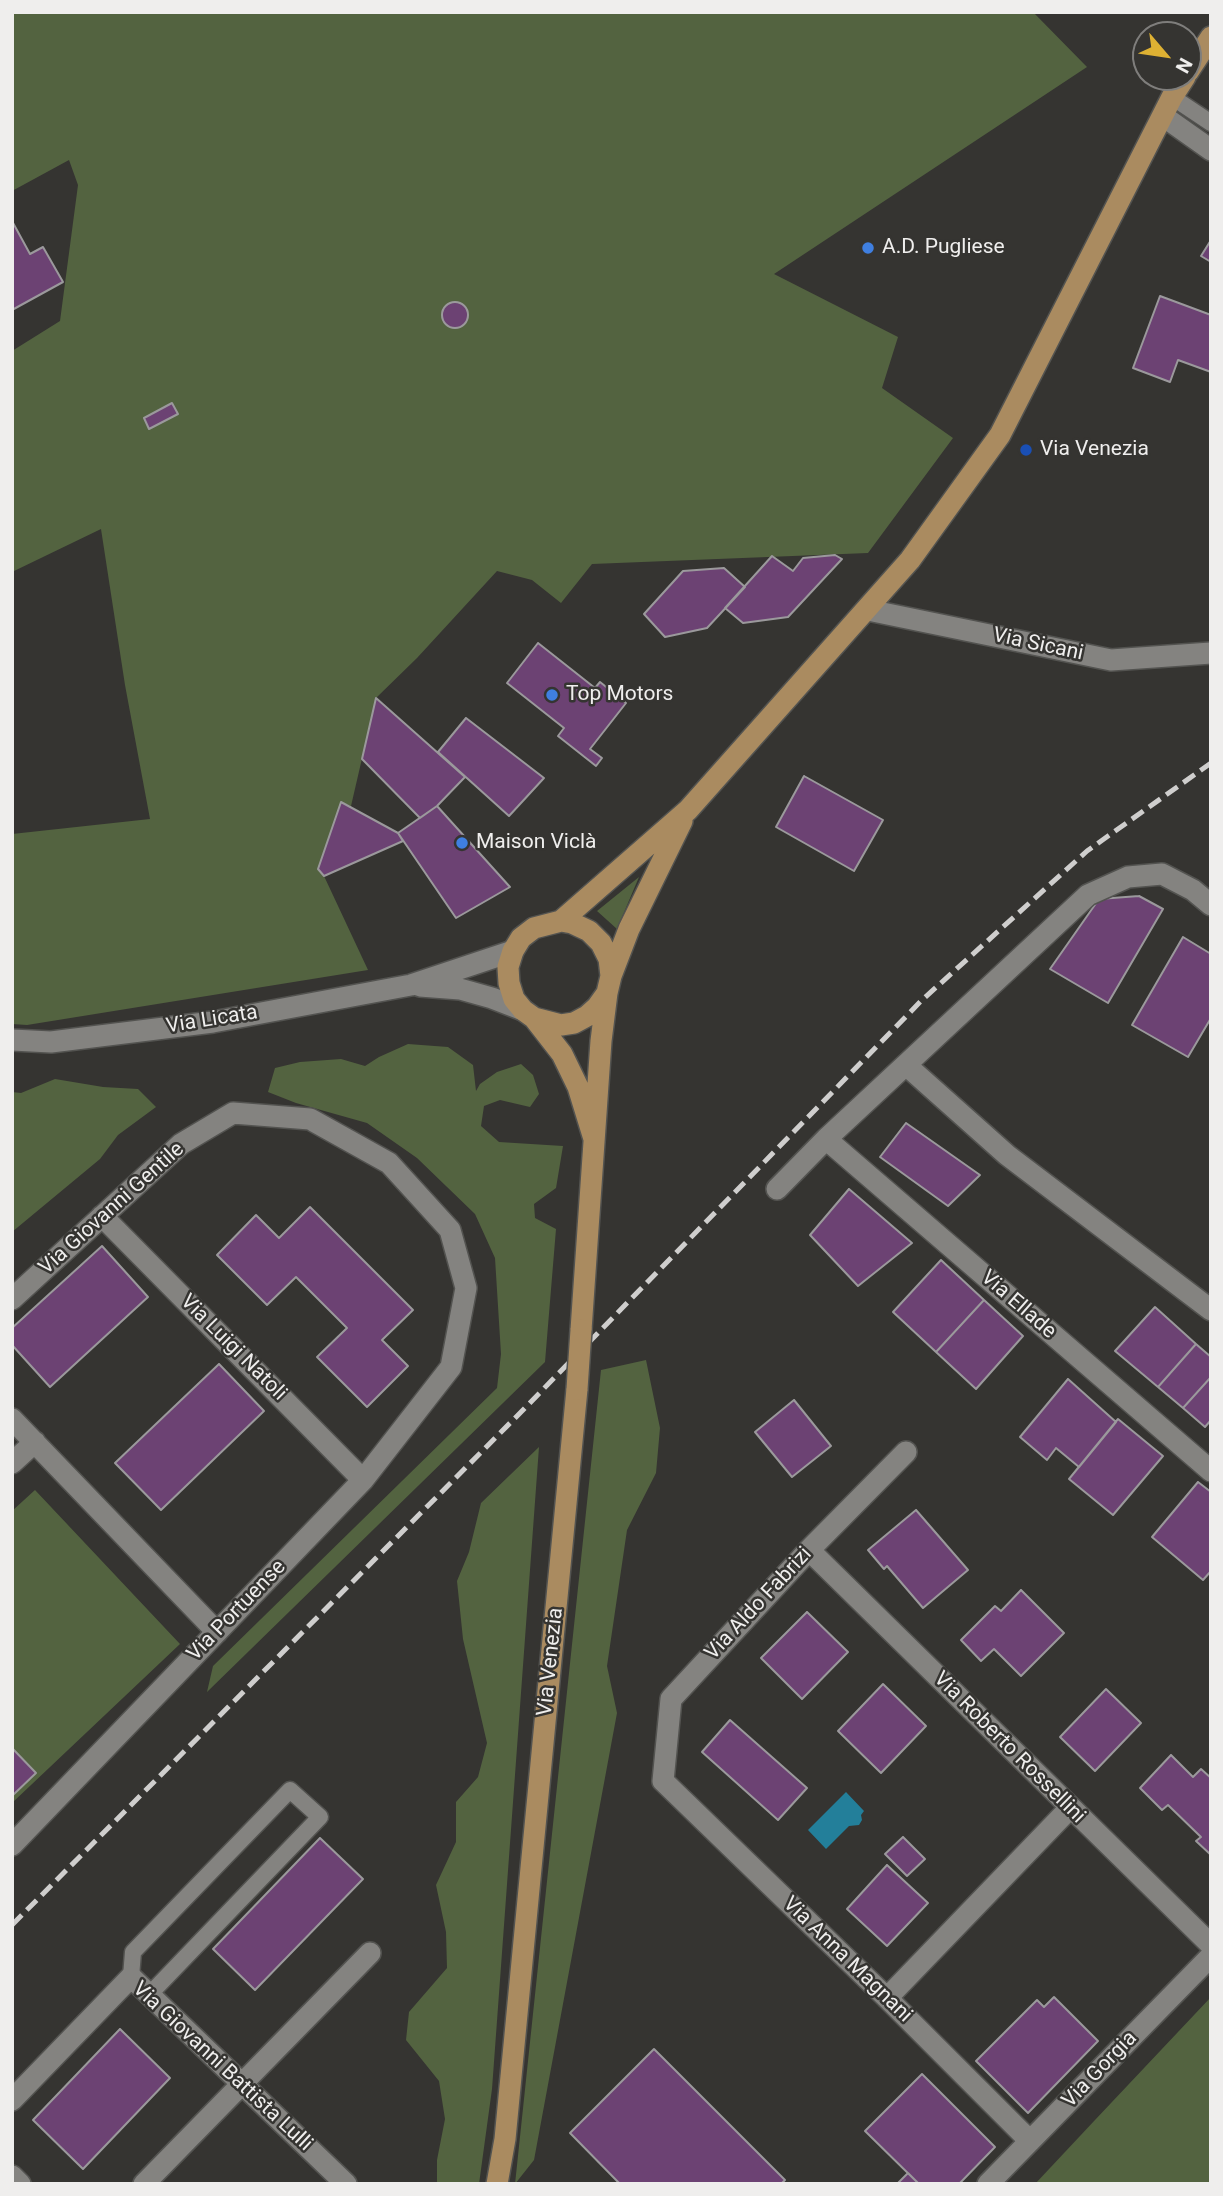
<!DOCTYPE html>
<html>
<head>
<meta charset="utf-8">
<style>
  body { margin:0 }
  #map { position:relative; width:1223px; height:2196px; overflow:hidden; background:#353431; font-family:Roboto,sans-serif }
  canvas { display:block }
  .frame { position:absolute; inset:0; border:14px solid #efeeed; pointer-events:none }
  .north { position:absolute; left:1132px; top:21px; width:70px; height:70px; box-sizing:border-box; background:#353431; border:2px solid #7f7e7c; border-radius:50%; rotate:119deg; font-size:19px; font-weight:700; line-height:28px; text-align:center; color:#efeeed }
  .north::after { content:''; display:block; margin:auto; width:24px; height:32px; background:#deb133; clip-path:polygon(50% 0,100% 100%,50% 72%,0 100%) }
</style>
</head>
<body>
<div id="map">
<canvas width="1223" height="2196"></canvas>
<div class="frame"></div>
<div class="north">N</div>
</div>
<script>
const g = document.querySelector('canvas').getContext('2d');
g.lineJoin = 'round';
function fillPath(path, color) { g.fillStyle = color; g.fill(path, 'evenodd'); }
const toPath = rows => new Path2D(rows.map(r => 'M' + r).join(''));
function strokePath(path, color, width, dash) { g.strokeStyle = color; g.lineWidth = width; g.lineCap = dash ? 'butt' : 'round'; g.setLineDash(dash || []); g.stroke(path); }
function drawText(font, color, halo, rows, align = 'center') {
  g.font = font + ' Roboto,sans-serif'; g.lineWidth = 5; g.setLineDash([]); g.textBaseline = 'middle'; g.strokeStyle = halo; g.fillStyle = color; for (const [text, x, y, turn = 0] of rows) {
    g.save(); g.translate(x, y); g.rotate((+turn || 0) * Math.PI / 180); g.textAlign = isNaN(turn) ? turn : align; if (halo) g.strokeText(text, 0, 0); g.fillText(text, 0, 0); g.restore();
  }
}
fillPath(toPath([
  [12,12,1033,12,1087,67,774,274,898,337,882,388,953,438,868,553,592,564,561,603,532,580,497,571,417,658,376,698,351,806,341,802,318,869,324,876,368,970,27,1025,12,1024,12,834,150,819,125,685,101,529,12,572,12,351,60,321,78,185,69,160,12,191],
  [639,877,617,929,597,911],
  [408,1044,448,1047,473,1065,476,1091,480,1084,497,1072,521,1064,533,1075,539,1094,530,1107,500,1100,484,1106,481,1126,499,1142,563,1146,556,1188,534,1204,535,1218,556,1229,545,1362,207,1692,213,1666,497,1388,501,1354,495,1258,475,1214,417,1158,367,1123,296,1103,268,1092,275,1068,300,1062,341,1059,365,1066,379,1057],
  [55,1079,103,1087,138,1089,156,1107,118,1135,100,1159,12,1232,12,1092,21,1093],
  [646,1360,660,1428,656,1473,627,1530,607,1666,617,1713,534,2160,515,2184,601,1370],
  [539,1447,492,2089,479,2184,437,2184,437,2160,445,2119,439,2081,406,2040,409,2012,447,1968,446,1932,436,1885,456,1842,456,1802,478,1777,487,1743,463,1639,457,1581,469,1552,481,1503],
  [35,1490,180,1644,12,1803,12,1796,36,1773,12,1748,12,1511],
  [1211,1997,1211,2184,1035,2184,1095,2120]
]), '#536340');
fillPath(toPath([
  [846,1792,864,1811,861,1815,862,1820,859,1825,849,1826,826,1849,808,1830]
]), '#237f9a');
const building = toPath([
  [12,221,30,254,43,247,63,282,12,310,12,221],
  [1211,240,1211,262,1201,256,1211,240],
  [1160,296,1211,315,1211,372,1178,360,1170,382,1133,368,1160,296],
  '442 315a13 13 0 1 1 26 0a13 13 0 1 1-26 0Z',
  [172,403,178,414,149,429,144,418,172,403],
  [835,555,842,559,788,617,743,623,725,608,772,556,793,571,803,558,835,555],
  [724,568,745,587,707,628,665,637,644,614,683,571,724,568],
  [538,643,595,688,600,682,626,703,590,749,602,758,596,766,558,736,564,728,507,683,538,643],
  [376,698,465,777,437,806,420,818,362,759,376,698],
  [466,718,544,778,509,816,438,752,466,718],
  [804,776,883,820,854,871,776,827,804,776],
  [341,802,398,833,403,841,324,876,318,869,341,802],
  [437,806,510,887,456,918,398,833,437,806],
  [1139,896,1163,909,1108,1003,1050,969,1099,899,1139,896],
  [1183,937,1211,954,1211,1018,1188,1057,1132,1025,1183,937],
  [906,1123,980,1175,948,1206,880,1157,906,1123],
  [849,1189,912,1243,858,1286,810,1235,849,1189],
  [310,1207,413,1310,382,1340,408,1366,367,1407,317,1357,347,1328,296,1277,267,1305,217,1255,256,1215,279,1238,310,1207],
  [102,1246,148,1297,50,1387,12,1345,12,1328,102,1246],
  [941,1260,984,1300,936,1352,893,1312,941,1260],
  [984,1300,1023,1336,976,1389,936,1352,984,1300],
  [1155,1307,1196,1344,1158,1387,1115,1351,1155,1307],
  [1196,1344,1211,1357,1211,1377,1183,1408,1158,1387,1196,1344],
  [219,1364,264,1411,161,1510,115,1463,219,1364],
  [1211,1377,1211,1420,1205,1427,1183,1408,1211,1377],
  [1068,1379,1116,1422,1079,1467,1056,1448,1047,1460,1020,1437,1068,1379],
  [794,1400,831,1446,792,1477,755,1432,794,1400],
  [1118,1419,1163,1456,1113,1515,1069,1479,1118,1419],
  [1198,1482,1211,1492,1211,1571,1203,1580,1152,1537,1198,1482],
  [916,1510,968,1570,923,1608,887,1566,884,1569,868,1550,916,1510],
  [1021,1590,1064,1633,1021,1676,994,1649,981,1661,961,1640,995,1606,1001,1611,1021,1590],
  [807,1612,848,1652,802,1699,761,1658,807,1612],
  [883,1684,926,1726,881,1773,838,1731,883,1684],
  [1106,1689,1141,1723,1095,1771,1060,1737,1106,1689],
  [730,1720,807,1788,778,1820,702,1752,730,1720],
  [12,1748,36,1773,12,1796,12,1748],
  [1171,1755,1193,1777,1201,1769,1211,1778,1211,1855,1196,1841,1201,1837,1168,1805,1162,1810,1140,1788,1171,1755],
  [903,1837,925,1859,907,1876,885,1854,903,1837],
  [320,1838,363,1879,255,1990,213,1949,320,1838],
  [887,1865,928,1903,887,1946,847,1909,887,1865],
  [1054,1997,1098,2041,1028,2113,976,2061,1037,2000,1044,2007,1054,1997],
  [120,2029,170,2078,83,2169,33,2120,120,2029],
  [654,2049,785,2180,781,2184,620,2184,570,2133,654,2049],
  [922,2074,995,2147,959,2184,919,2184,865,2131,922,2074],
  [908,2173,919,2184,897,2184,908,2173]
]);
fillPath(building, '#6c4273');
strokePath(building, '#9b999c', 2);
const service = toPath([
  [1172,97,1211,123],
  [131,1977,133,1952,290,1790,320,1817,149,1995]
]);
const pedestrian = toPath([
  [12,2176,20,2184]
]);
const minor = toPath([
  [1163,116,1211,150],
  [868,610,1111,660,1211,653],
  [906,1065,1007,1155,1211,1310],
  [826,1139,1211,1471],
  [777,1189,826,1139,1088,895,1128,877,1162,874,1193,890,1211,905],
  [102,1216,363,1480],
  [12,1299,181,1144,233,1113,310,1119,389,1163,450,1230,466,1288,451,1367,363,1480,12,1845],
  [12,1419,217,1632],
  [906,1452,809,1550,671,1699,663,1781,887,1998,1030,2141],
  [12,1463,35,1442],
  [809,1550,1211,1945],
  [887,1998,1070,1808],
  [12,2100,131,1977,346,2184],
  [144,2184,370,1953],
  [988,2184,1211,1956]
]);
const tertiary = toPath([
  [420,986,460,989,492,998,523,1010],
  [12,1040,51,1042,213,1022,411,985,513,951]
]);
const primary = toPath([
  [1188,72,1211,37],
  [561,921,688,810,910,560,1000,435,1172,97,1185,77],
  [534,1018,561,1025,574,1023,587,1016,597,1007,607,993,611,976,629,929,682,821],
  [594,1139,578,1087,562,1054,534,1018,523,1010,514,999,509,983,508,967,513,951,521,938,534,928,561,921,572,923,589,931,601,943,609,959,611,976],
  [581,1330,601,1041,607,993],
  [497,2184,505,2139,577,1389]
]);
strokePath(service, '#535350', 19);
strokePath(pedestrian, '#535350', 24);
strokePath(minor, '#535350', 24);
strokePath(tertiary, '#535350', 24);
strokePath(primary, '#535350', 24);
strokePath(service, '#848380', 16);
strokePath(pedestrian, '#848380', 21);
strokePath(minor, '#848380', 21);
strokePath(tertiary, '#848380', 21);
strokePath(primary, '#aa8b60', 21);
strokePath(toPath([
  [12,1925,522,1411,921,1001,1087,851,1211,763]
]), '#cfcecd', 5, [14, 7]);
const primaryBridge = toPath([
  [577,1389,581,1330]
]);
strokePath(primaryBridge, '#535350', 24, []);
strokePath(primaryBridge, '#aa8b60', 21);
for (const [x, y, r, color] of [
  [868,248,7,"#3f7fe0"],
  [1026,450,7,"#1a4fb4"],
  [552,695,7,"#3f7fe0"],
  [462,843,7,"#3f7fe0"]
]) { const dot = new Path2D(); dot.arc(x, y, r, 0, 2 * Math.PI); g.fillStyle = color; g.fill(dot); strokePath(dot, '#353431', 2.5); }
drawText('21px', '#efeeed', '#353431', [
  ["A.D. Pugliese",882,248],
  ["Via Venezia",1040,450],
  ["Top Motors",566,695],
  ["Maison Viclà",476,843]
], 'left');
drawText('21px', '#efeeed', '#353431', [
  ["Via Sicani",1038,645,12],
  ["Via Licata",212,1020,-9],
  ["Via Giovanni Gentile",112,1209,-42],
  ["Via Ellade",1018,1305,41],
  ["Via Luigi Natoli",233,1348,45],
  ["Via Aldo Fabrizi",759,1604,-47],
  ["Via Portuense",237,1611,-46],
  ["Via Venezia",551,1662,-84],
  ["Via Roberto Rossellini",1009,1748,45],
  ["Via Anna Magnani",847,1960,44],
  ["Via Giovanni Battista Lulli",222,2067,43],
  ["Via Gorgia",1100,2070,-46]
]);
</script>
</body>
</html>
